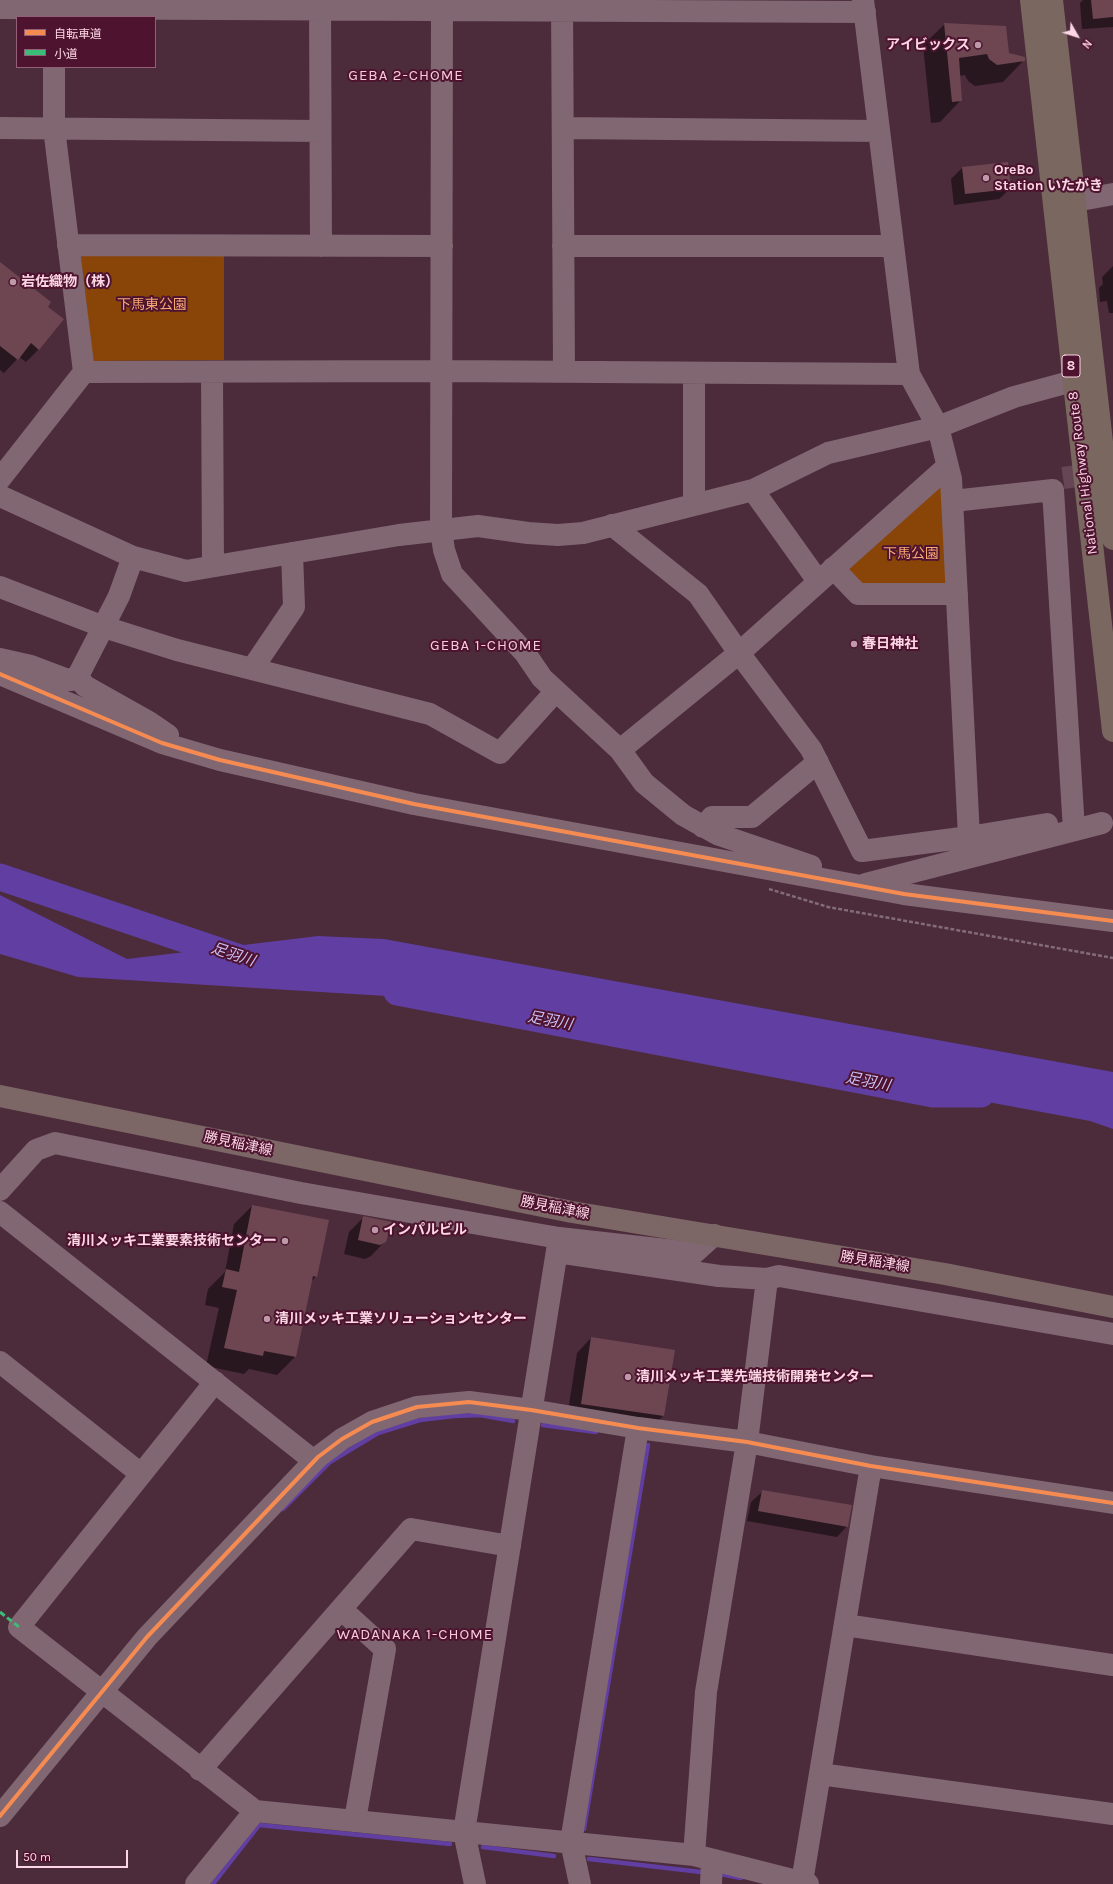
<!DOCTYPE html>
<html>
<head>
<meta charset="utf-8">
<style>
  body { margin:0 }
  #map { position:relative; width:1113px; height:1884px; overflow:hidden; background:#4c2b3b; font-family:Karla,"Noto Sans JP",sans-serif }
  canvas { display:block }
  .legend { position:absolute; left:16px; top:16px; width:140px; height:52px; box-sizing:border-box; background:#4d132f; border:1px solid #936177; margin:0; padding:5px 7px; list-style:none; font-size:12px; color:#fcd6e4 }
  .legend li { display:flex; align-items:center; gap:8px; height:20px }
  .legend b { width:20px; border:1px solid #936177 }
  .north { position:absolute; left:1057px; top:16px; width:40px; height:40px; -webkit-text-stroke:3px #4d132f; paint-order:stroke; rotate:129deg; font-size:11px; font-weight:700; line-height:16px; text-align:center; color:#fcd6e4 }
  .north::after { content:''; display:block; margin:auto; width:14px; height:18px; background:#fcd6e4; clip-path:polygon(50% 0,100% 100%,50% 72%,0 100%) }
  .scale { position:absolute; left:16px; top:1850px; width:112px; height:18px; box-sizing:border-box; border:2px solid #fcd6e4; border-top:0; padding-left:5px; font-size:12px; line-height:14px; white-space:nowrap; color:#fcd6e4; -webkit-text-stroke:3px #4d132f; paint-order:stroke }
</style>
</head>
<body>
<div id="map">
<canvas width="1113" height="1884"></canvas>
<ul class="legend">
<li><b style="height:5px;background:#f68b52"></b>自転車道</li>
<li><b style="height:5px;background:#3abd76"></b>小道</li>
</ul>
<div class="north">N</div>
<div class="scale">50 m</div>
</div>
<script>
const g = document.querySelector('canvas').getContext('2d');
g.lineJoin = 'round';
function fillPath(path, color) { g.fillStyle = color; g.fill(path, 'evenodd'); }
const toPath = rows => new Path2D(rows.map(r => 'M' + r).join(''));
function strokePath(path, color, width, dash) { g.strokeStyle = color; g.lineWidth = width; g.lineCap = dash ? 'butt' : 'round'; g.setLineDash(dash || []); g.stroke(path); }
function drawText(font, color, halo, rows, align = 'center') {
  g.font = font + ' Karla,"Noto Sans JP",sans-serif'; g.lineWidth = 4; g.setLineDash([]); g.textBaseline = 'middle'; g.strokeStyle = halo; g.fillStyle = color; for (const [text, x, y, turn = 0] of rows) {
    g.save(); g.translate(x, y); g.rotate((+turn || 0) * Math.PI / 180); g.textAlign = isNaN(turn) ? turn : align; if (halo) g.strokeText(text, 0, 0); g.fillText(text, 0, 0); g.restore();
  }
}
fillPath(toPath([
  [80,250,224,251,224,360,93,361],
  [943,476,952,590,859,592,837,568]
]), '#894408');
fillPath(toPath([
  [0,895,127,959,318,936,384,939,1113,1072,1113,1129,1090,1121,434,999,78,977,0,954]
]), '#613ea2');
fillPath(toPath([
  [1083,0,1113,0,1113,27,1082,29,1080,3],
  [945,24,1024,60,1003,82,975,86,968,81,965,75,959,76,961,100,940,122,931,123,923,45],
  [1007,163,1010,189,999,199,954,205,951,179,962,168],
  [0,263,47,307,39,349,26,362,19,357,4,373,0,370],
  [1113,266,1113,313,1109,313,1107,301,1100,302,1099,288,1103,284,1102,277],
  [252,1206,316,1276,311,1282,295,1357,277,1375,249,1369,244,1374,206,1366,219,1308,205,1305,208,1289,225,1272,234,1224],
  [363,1218,385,1241,371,1256,365,1259,344,1254,349,1232],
  [591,1338,674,1351,663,1416,649,1430,567,1418,577,1353],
  [762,1492,847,1526,837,1537,747,1521,751,1502]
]), '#0007');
strokePath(toPath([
  [543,1425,596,1432],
  [283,1509,330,1462,378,1433,420,1420,454,1416,480,1415,513,1421],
  [584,1829,648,1445],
  [483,1847,554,1856],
  [589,1859,701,1872],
  [720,1874,741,1878],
  [213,1884,259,1825,450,1844]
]), '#613ea2', 4.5);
strokePath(toPath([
  [0,877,246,960],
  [397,992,933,1094,981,1094]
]), '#613ea2', 27);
fillPath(toPath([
  [1091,0,1113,0,1113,17,1093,19],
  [944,23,1006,26,1009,53,1025,57,1025,61,997,65,989,59,987,54,959,58,962,101,952,102],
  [1008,162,1011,189,965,194,962,167],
  [0,262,51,302,48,307,64,319,39,350,31,343,18,360,0,346],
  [252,1205,329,1220,317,1277,313,1276,296,1357,264,1351,263,1356,224,1348,237,1290,222,1287,226,1269,239,1272],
  [363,1216,392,1222,386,1242,380,1245,358,1240],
  [591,1337,675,1350,664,1416,581,1404],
  [762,1490,852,1505,848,1527,758,1511]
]), '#6e4652');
strokePath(toPath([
  [1063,478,1104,472]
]), '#664554', 22, [22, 11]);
strokePath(toPath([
  [769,889,828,907,1113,958]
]), '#826c76', 2.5, [4, 2]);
strokePath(toPath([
  [320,0,321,246],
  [442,0,441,530,444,550,452,574,525,653,542,678,620,750,644,783,683,815,717,834,811,866],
  [562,0,564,372],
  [863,0,909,374,938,427,951,479,969,837],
  [0,8,865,12],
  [0,128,320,131],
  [563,128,879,131],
  [1075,201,1113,194],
  [68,245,442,246],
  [563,246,893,246],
  [84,372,442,371,909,374],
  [212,372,213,566],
  [694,374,694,505],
  [0,479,84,372,54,128,54,67],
  [753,490,818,581],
  [0,496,133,557,186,571,399,535,478,526,528,533,558,535,583,533,753,490,828,453,938,427,1014,397,1073,381],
  [953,501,1053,490,1074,830],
  [612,525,698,594,739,653,811,749,862,851,969,837,1047,824,1049,836],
  [133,557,119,596,79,674,80,680,85,686,149,722,168,735],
  [833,568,858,594,957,594],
  [0,587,104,627,177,650,430,714,500,753,556,691],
  [0,659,31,666,68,680,72,680,79,674],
  [252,669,294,607,292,553],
  [0,674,162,743,220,760,414,804,904,894,1113,921],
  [620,750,739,653,948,466],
  [703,827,712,817,752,817,818,762],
  [866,884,1102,823],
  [0,1190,36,1150,55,1143,301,1193,559,1238,694,1253,714,1235],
  [0,1212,314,1461],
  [557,1252,719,1276,767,1279,779,1276,1113,1334],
  [0,1362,141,1474],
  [215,1382,19,1627,255,1811,694,1855,808,1884],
  [341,1609,385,1649,355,1820],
  [845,1625,1113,1665],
  [200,1770,411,1529,510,1546],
  [820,1774,1113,1814],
  [0,1816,147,1637,318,1457,342,1439,372,1422,417,1407,469,1402,531,1410,638,1428,747,1442,871,1466,1113,1503],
  [694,1855,706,1692,747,1442,767,1279],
  [802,1882,871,1466],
  [196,1884,255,1811],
  [475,1884,464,1832,559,1238],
  [580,1884,571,1842,638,1428],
  [711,1884,712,1861]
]), '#816772', 22);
strokePath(toPath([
  [0,1096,572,1212,945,1274,1113,1307]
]), '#7c6666', 22);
strokePath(toPath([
  [1031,0,1113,731],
  [1052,0,1113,539]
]), '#796760', 22);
strokePath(toPath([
  [0,1612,19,1627]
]), '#3abd76', 3, [6, 3]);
strokePath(toPath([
  [0,674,162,743,220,760,414,804,904,894,1113,921],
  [0,1816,147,1637,318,1457,342,1439,372,1422,417,1407,469,1402,531,1410,638,1428,747,1442,871,1466,1113,1503]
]), '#f68b52', 4);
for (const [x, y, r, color] of [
  [978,45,4,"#be9aa9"],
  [986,178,4,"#be9aa9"],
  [13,282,4,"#be9aa9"],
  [854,644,4,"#be9aa9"],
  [375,1230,4,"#be9aa9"],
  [285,1241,4,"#be9aa9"],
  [267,1319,4,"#be9aa9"],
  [628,1377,4,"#be9aa9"]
]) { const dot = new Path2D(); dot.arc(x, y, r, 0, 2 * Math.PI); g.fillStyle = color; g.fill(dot); strokePath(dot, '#4d132f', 1.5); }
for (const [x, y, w] of [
  [1071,366,18]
]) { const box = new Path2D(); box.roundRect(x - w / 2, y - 11, w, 22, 3); g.fillStyle = '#4d132f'; g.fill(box); strokePath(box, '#fcd6e4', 1); }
drawText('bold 13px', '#fcd6e4', null, [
  ["8",1071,366]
]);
drawText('bold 14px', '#fcd6e4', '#4d132f', [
  ["アイビックス",970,45,"right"],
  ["OreBo",994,170],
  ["Station いたがき",994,186],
  ["岩佐織物（株）",21,282],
  ["春日神社",862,644],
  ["インパルビル",383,1230],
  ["清川メッキ工業要素技術センター",277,1241,"right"],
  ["清川メッキ工業ソリューションセンター",275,1319],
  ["清川メッキ工業先端技術開発センター",636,1377]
], 'left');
drawText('14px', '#f9a974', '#4d132f', [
  ["下馬東公園",152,305],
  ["下馬公園",911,554]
]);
drawText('14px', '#fcd6e4', '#4d132f', [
  ["National Highway Route 8",1083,473,-97],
  ["勝見稲津線",238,1144,12],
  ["勝見稲津線",555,1208,11],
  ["勝見稲津線",875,1262,9]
]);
g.letterSpacing = '1px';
drawText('15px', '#f8cbdc', '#4d132f', [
  ["GEBA 2-CHOME",406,76],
  ["GEBA 1-CHOME",486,646],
  ["WADANAKA 1-CHOME",415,1635]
]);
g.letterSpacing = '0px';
drawText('italic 15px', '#cbc0f7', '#4d132f', [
  ["足羽川",233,955,18],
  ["足羽川",550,1021,11],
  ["足羽川",868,1082,11]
]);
</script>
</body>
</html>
